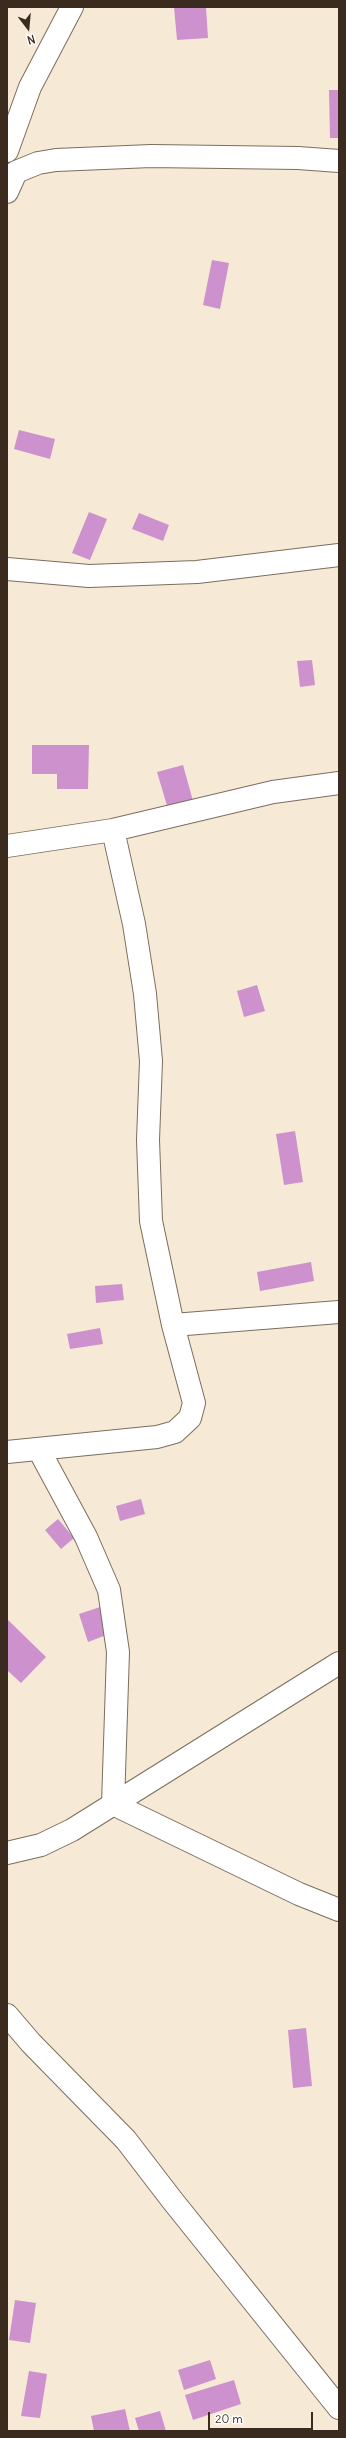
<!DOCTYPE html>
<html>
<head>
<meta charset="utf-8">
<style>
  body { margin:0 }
  #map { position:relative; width:346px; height:2438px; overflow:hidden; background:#f6ead6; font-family:Delius,sans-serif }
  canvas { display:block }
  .frame { position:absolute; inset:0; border:8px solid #3b2a1e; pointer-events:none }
  .north { position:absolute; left:8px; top:8px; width:40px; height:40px; -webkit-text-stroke:3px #fff; paint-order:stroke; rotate:164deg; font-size:11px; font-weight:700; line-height:16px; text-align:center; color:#3b2a1e }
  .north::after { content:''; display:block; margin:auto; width:14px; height:18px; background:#3b2a1e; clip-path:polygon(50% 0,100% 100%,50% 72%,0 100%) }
  .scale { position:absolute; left:208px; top:2412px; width:105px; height:18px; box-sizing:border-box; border:2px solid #3b2a1e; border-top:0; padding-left:5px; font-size:12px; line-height:14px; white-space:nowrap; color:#3b2a1e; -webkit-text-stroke:3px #fff; paint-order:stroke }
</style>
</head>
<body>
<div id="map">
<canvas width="346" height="2438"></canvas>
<div class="frame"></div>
<div class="north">N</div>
<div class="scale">20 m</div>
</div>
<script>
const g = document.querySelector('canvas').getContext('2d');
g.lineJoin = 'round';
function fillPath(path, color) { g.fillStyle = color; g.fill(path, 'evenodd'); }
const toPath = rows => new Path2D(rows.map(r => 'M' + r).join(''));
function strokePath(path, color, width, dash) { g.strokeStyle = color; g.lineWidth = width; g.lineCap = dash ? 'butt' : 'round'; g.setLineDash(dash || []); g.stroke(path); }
fillPath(toPath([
  [174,7,206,7,208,38,177,40],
  [329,90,339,90,339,138,330,138],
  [212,260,229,263,220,309,203,305],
  [19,430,55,439,50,459,14,449],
  [89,512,107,519,90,560,72,553],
  [139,513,169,525,163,541,132,529],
  [312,660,315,685,300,687,297,661],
  [32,745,89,745,88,789,57,789,57,774,32,774],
  [183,765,193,801,168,809,157,772],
  [257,985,265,1011,244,1017,237,991],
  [295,1131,303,1182,284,1185,276,1134],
  [311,1262,314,1281,260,1291,257,1272],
  [122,1284,124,1300,96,1303,95,1286],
  [100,1328,103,1344,70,1349,67,1334],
  [141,1499,145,1514,120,1521,116,1506],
  [58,1519,74,1538,61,1549,45,1530],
  [100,1607,109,1634,88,1642,79,1614],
  [7,1619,46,1657,21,1683,8,1671,7,1672],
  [306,2028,312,2086,293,2088,288,2030],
  [15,2300,36,2303,30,2343,9,2340],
  [210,2360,216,2379,184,2390,178,2370],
  [29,2371,47,2374,40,2418,21,2416],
  [234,2380,241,2404,193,2420,185,2395],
  [125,2409,130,2431,94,2431,91,2416],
  [160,2411,166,2431,139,2431,135,2418]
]), '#cd91ce');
const minor = toPath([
  [7,151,30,87,72,7],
  [7,192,16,172,38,163,56,160,151,156,298,158,339,161],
  [7,569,89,576,197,572,339,555],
  [7,846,113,830,273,792,339,783],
  [173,1325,339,1312],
  [39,1450,86,1537,109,1590,118,1652,113,1804,299,1894,339,1910],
  [7,1452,157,1437,175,1432,190,1418,194,1403,173,1325,151,1221,148,1140,151,1061,145,994,134,924,113,830],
  [7,1853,41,1845,72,1830,339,1663],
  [7,2015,31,2043,126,2140,172,2200,339,2408]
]);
strokePath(minor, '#7c6d5e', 24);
strokePath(minor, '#fff', 22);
</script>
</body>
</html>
